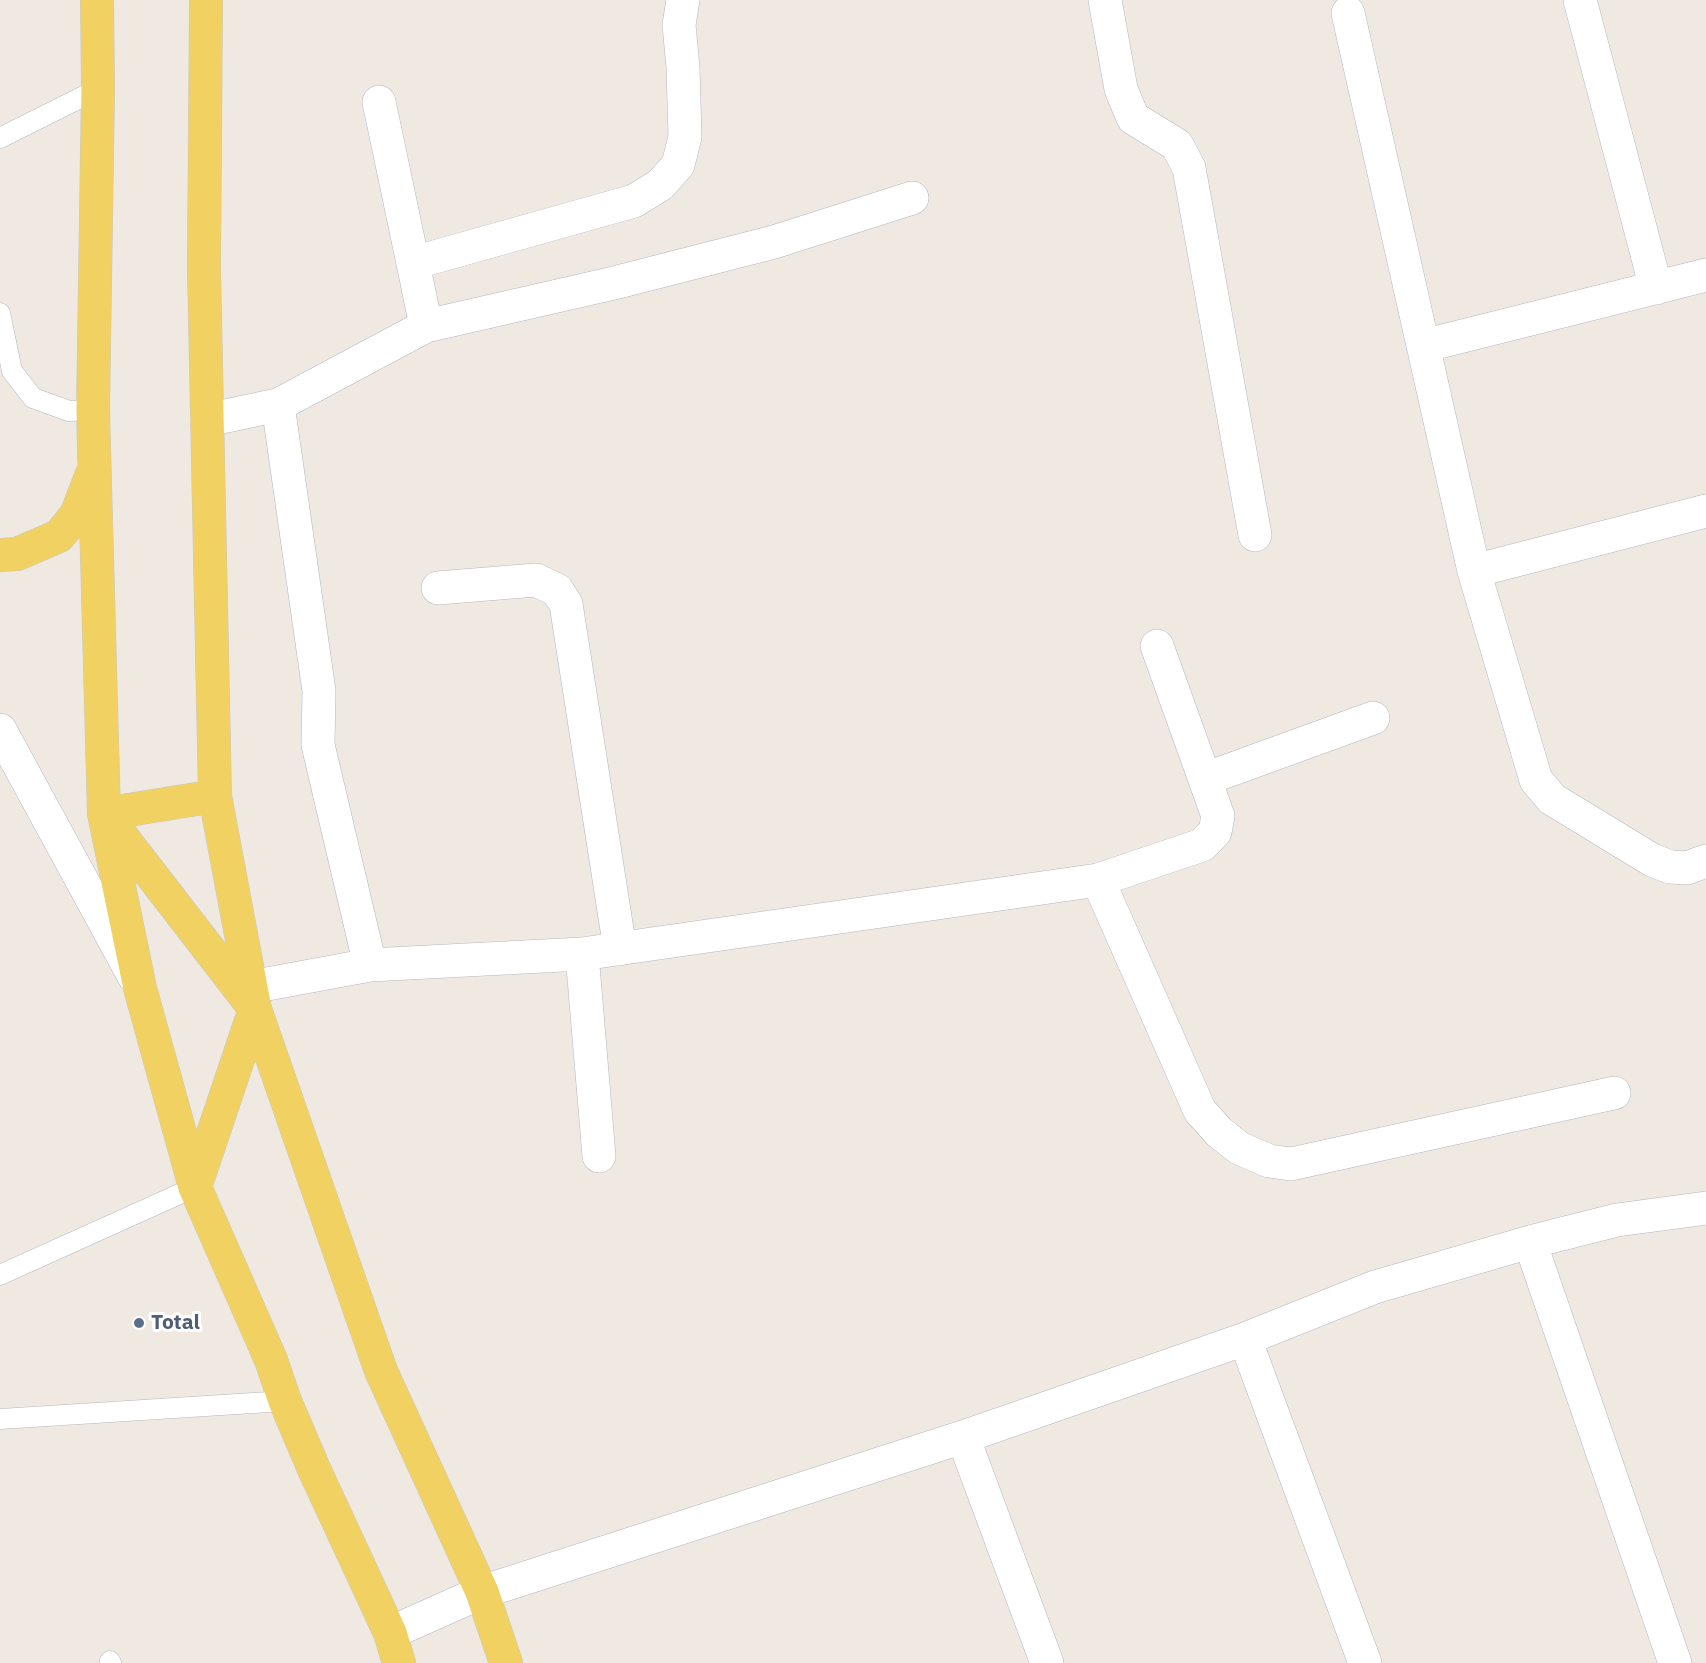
<!DOCTYPE html>
<html>
<head>
<meta charset="utf-8">
<style>
  body { margin:0 }
  canvas { display:block; background:#efe9e1 }
</style>
</head>
<body>
<canvas width="1706" height="1663"></canvas>
<script>
const g = document.querySelector('canvas').getContext('2d');
g.lineJoin = 'round';
const toPath = rows => new Path2D(rows.map(r => 'M' + r).join(''));
function strokePath(path, color, width, dash) { g.strokeStyle = color; g.lineWidth = width; g.lineCap = dash ? 'butt' : 'round'; g.setLineDash(dash || []); g.stroke(path); }
function drawText(font, color, halo, rows, align = 'center') {
  g.font = font + ' "IBM Plex Sans",sans-serif'; g.lineWidth = 6; g.setLineDash([]); g.textBaseline = 'middle'; g.strokeStyle = halo; g.fillStyle = color; for (const [text, x, y, turn = 0] of rows) {
    g.save(); g.translate(x, y); g.rotate((+turn || 0) * Math.PI / 180); g.textAlign = isNaN(turn) ? turn : align; if (halo) g.strokeText(text, 0, 0); g.fillText(text, 0, 0); g.restore();
  }
}
const lane = toPath([
  [0,138,98,89],
  [0,313,12,371,33,398,69,411,93,410],
  [0,1275,195,1187],
  [0,1419,285,1401],
  [110,1661,111,1663]
]);
const street = toPath([
  [1105,0,1121,89,1133,118,1177,145,1189,168,1255,535],
  [1580,0,1656,288],
  [1348,13,1474,571,1536,780,1552,799,1652,860,1670,867,1687,868,1706,861],
  [379,102,413,263],
  [426,326,413,263,634,201,660,185,678,165,685,137,683,67,679,25,683,0],
  [1423,346,1706,275],
  [278,405,319,691,318,745,370,965],
  [207,420,278,405,426,326,614,283,774,242,912,198],
  [1474,571,1706,511],
  [438,588,536,580,557,590,566,604,620,949],
  [0,730,134,976],
  [1205,779,1373,718],
  [1098,880,1202,845,1215,832,1218,816,1157,646],
  [582,954,599,1156],
  [251,987,370,965,582,954,1098,880,1200,1111,1219,1132,1239,1148,1269,1161,1291,1164,1614,1093],
  [1530,1242,1675,1663],
  [1245,1339,1365,1663],
  [963,1437,1047,1663],
  [390,1633,482,1592,963,1437,1245,1339,1375,1287,1530,1242,1617,1220,1706,1208]
]);
const primary = toPath([
  [97,0,98,89,93,410,104,814,140,988,195,1187,271,1360,285,1401,314,1469,390,1633,399,1663],
  [206,0,204,268,215,796,255,1009,381,1371,482,1592,506,1663],
  [0,555,17,554,59,536,76,515,91,476],
  [104,814,215,796],
  [109,820,252,1005],
  [195,1187,255,1009]
]);
strokePath(lane, '#b4b7c1', 21);
strokePath(street, '#b4b7c1', 34);
strokePath(primary, '#c9c9c9', 34);
strokePath(lane, '#fff', 20);
strokePath(street, '#fff', 33);
strokePath(primary, '#f2d163', 33);
for (const [x, y, r, color] of [
  [139,1323,6,"#5c6f8a"]
]) { const dot = new Path2D(); dot.arc(x, y, r, 0, 2 * Math.PI); g.fillStyle = color; g.fill(dot); strokePath(dot, '#fff', 2); }
drawText('bold 21px', '#4e5e75', '#fff', [
  ["Total",151,1323]
], 'left');
</script>
</body>
</html>
